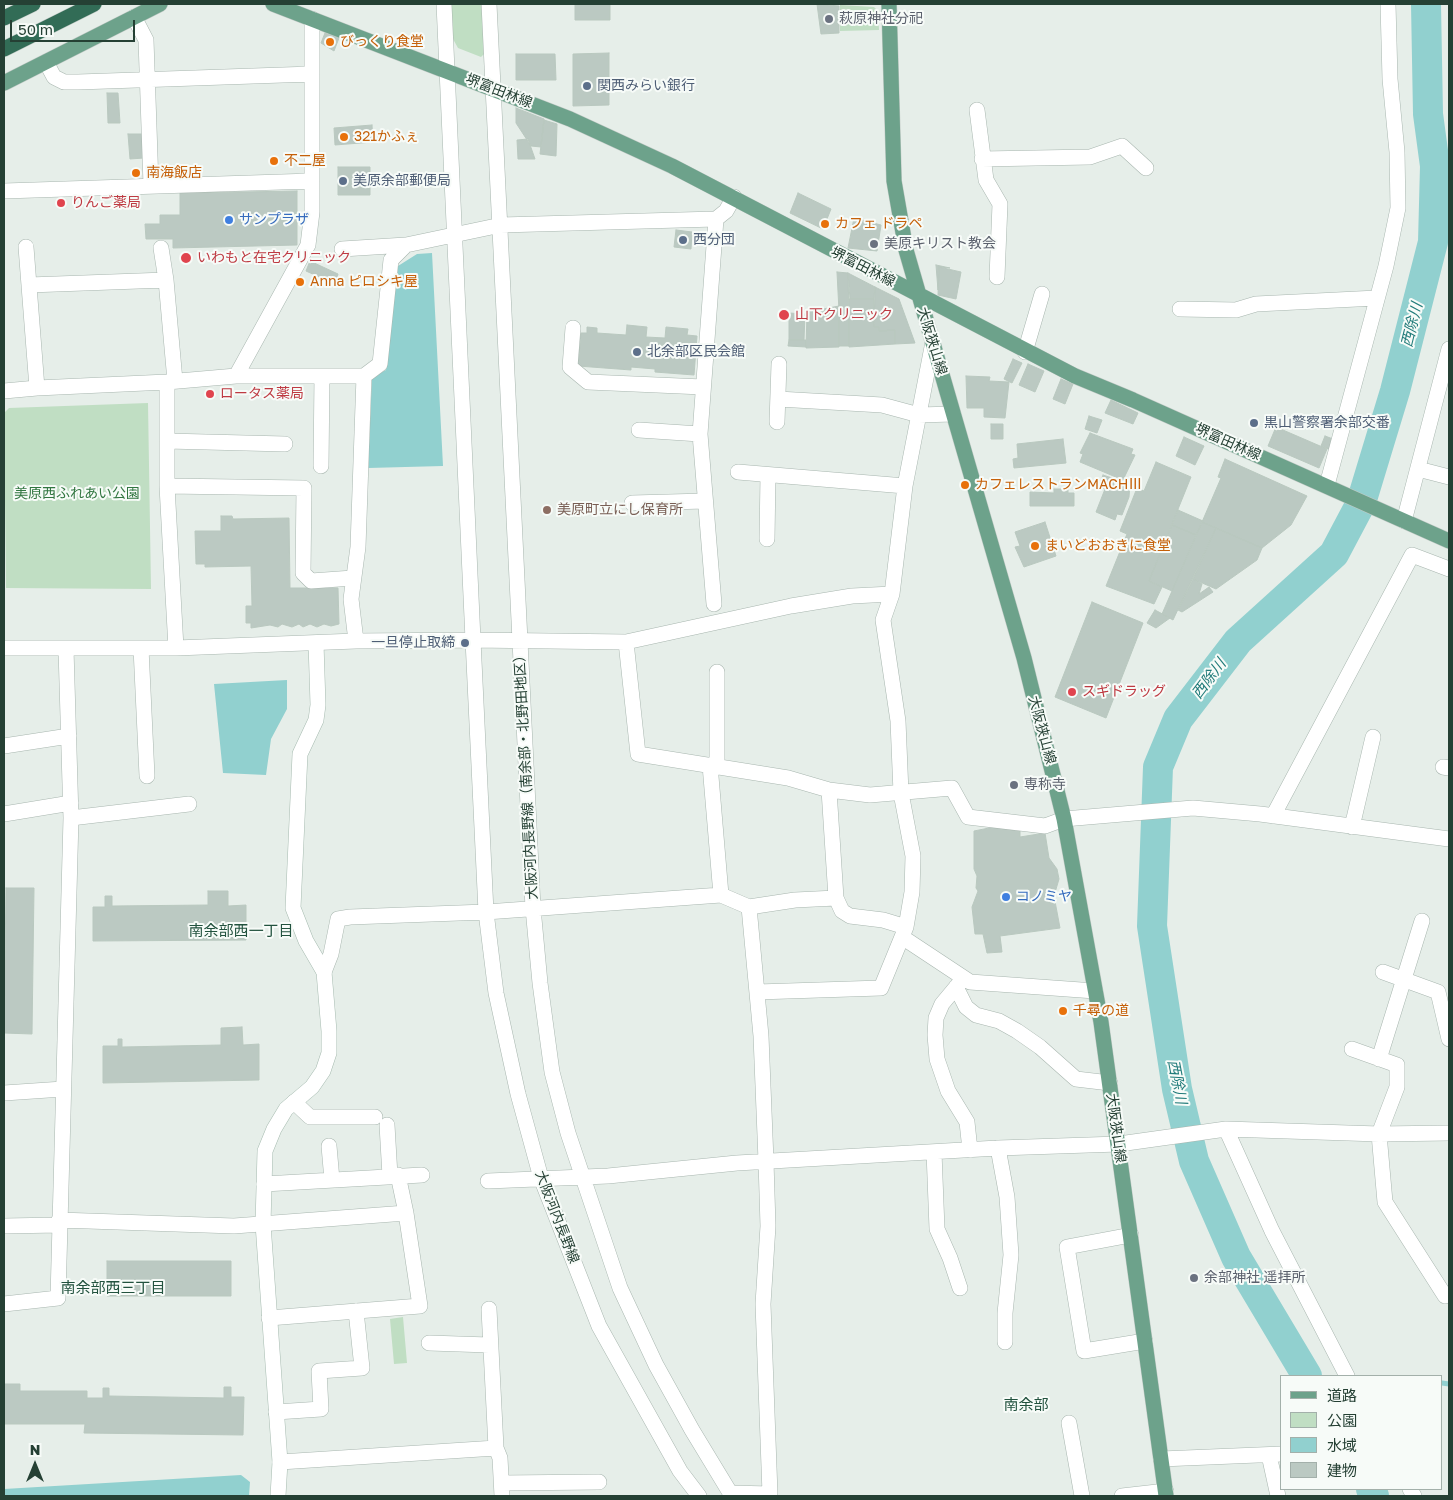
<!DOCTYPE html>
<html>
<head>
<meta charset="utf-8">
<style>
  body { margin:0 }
  #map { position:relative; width:1453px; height:1500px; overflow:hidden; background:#e6eee9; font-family:"Golos Text","Noto Sans JP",sans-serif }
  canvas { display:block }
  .frame { position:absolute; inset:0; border:5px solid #254034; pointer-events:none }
  .legend { position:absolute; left:1280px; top:1375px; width:162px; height:115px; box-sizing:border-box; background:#f7fbf8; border:1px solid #a3b0aa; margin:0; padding:6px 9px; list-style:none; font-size:15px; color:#254034 }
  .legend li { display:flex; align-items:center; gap:10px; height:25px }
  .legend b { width:25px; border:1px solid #a3b0aa }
  .north { position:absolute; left:10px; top:1440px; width:50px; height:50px; -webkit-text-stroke:4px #f7fbf8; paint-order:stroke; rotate:0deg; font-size:14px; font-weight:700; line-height:20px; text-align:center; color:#254034 }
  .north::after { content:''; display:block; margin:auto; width:18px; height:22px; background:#254034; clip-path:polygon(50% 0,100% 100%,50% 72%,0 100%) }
  .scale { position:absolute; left:10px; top:20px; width:125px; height:22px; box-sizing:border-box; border:2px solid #254034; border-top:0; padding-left:6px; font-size:15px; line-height:18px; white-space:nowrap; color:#254034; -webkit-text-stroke:4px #f7fbf8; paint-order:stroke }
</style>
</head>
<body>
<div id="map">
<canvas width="1453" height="1500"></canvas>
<div class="frame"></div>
<ul class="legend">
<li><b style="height:6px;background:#6da28b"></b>道路</li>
<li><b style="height:14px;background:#c0dec3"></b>公園</li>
<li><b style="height:14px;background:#91d0cf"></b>水域</li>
<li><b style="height:14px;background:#bbc9c2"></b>建物</li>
</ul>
<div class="north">N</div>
<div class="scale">50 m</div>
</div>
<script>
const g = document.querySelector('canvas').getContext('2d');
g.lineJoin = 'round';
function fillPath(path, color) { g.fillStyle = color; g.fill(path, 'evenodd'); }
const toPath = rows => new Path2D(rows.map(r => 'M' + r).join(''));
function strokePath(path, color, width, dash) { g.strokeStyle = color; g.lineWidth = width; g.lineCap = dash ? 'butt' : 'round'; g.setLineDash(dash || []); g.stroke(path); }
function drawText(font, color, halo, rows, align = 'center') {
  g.font = font + ' "Golos Text","Noto Sans JP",sans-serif'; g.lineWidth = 4; g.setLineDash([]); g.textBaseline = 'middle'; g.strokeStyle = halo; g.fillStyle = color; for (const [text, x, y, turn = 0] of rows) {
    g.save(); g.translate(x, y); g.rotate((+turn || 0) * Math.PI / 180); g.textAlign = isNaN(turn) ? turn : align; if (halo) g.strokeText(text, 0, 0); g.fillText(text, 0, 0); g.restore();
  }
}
fillPath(toPath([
  [451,4,482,4,485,53,481,57,458,48,453,39],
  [840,5,874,7,878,11,879,30,840,31],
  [148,403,151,589,6,588,4,413,9,408],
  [403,1317,407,1363,394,1364,390,1319]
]), '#c0dec3');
fillPath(toPath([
  [432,253,443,466,368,468,372,377,386,370,398,266,417,254],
  [287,680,287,709,271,739,266,775,223,773,214,684],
  [241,1475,250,1482,249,1496,4,1496,4,1489]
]), '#91d0cf');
strokePath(toPath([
  [1442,1383,1449,1384]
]), '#91d0cf', 5);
strokePath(toPath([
  [1307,1376,1236,1257,1194,1161,1177,1089,1152,926,1158,767,1178,719,1238,641,1334,554,1361,503,1395,391,1433,242,1435,166,1428,114,1426,4],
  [1371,1489,1374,1496]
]), '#91d0cf', 30);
const building = toPath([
  [575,4,610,4,610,20,575,20,575,4],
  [817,4,839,6,839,33,821,34,817,4],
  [325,33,339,38,334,51,321,43,325,33],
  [609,53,609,105,573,106,573,54,609,53],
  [516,54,555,54,556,80,516,80,516,54],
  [107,93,118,93,120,123,108,123,107,93],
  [516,108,544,119,541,147,531,146,516,123,516,108],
  [544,120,557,124,556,156,540,154,544,120],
  [372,125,373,142,335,145,334,128,372,125],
  [128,134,142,134,144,158,130,159,128,134],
  [528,139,535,159,518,159,517,140,528,139],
  [338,167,370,167,370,195,338,195,338,167],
  [297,191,297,245,173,248,173,239,146,239,145,224,160,224,160,215,180,215,180,193,297,191],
  [798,193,831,209,823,229,790,213,798,193],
  [854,218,881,225,877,251,848,248,854,218],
  [676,230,692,232,691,249,674,247,676,230],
  [310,261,338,274,335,284,306,271,310,261],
  [936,265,950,268,939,267,938,290,936,265],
  [939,267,961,272,956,299,938,295,939,267],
  [837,272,848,273,849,312,839,311,837,272],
  [848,273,875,287,874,299,850,299,848,273],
  [875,287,899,299,915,343,895,344,895,330,879,331,879,327,874,327,875,287],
  [849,299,874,299,874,327,879,327,879,331,895,330,895,344,849,347,849,299],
  [839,306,839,347,806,348,807,312,839,306],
  [839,312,849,312,849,346,839,346,839,312],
  [789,313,805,314,804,340,789,340,789,313],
  [627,325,647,327,646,337,665,338,666,327,688,329,687,335,697,336,694,375,655,372,655,369,631,367,631,370,578,366,581,333,587,333,587,327,597,328,597,333,626,335,627,325],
  [789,340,806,340,806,347,788,346,789,340],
  [1013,359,1022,363,1012,383,1004,379,1013,359],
  [1028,364,1044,371,1035,392,1019,385,1028,364],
  [966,376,990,377,989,381,1009,382,1005,418,984,417,984,408,967,408,966,376],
  [1061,379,1073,384,1065,404,1053,399,1061,379],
  [1111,400,1138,413,1133,424,1105,413,1111,400],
  [1089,416,1102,420,1097,433,1085,429,1089,416],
  [991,424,1003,424,1003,439,991,439,991,424],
  [1276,427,1327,449,1319,468,1268,446,1276,427],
  [1090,433,1133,449,1131,454,1135,455,1123,480,1080,462,1083,454,1080,453,1090,433],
  [1325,436,1333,439,1329,449,1321,446,1325,436],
  [1184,437,1204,446,1195,465,1176,456,1184,437],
  [1063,439,1066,463,1014,468,1013,459,1018,458,1017,444,1063,439],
  [1225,459,1307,496,1291,525,1262,548,1202,522,1221,478,1218,477,1225,459],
  [1156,462,1191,477,1149,581,1162,587,1154,604,1106,586,1127,534,1120,531,1137,488,1144,491,1156,462],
  [1103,475,1130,484,1129,497,1122,515,1117,514,1115,520,1096,512,1105,489,1099,486,1103,475],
  [1054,489,1068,489,1068,493,1074,493,1074,506,1030,506,1030,492,1054,493,1054,489],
  [1178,510,1203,521,1196,535,1172,525,1178,510],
  [221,516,232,516,233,519,289,518,290,588,338,588,339,624,331,626,324,624,317,627,310,624,303,627,299,624,292,627,282,624,278,627,270,625,251,628,251,623,246,623,246,606,252,606,251,566,205,567,205,564,196,564,195,531,221,531,221,516],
  [1045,522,1056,556,1024,567,1015,547,1020,546,1015,532,1045,522],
  [1202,522,1216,528,1173,620,1162,614,1202,522],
  [1172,525,1196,535,1172,591,1149,581,1172,525],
  [1216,528,1262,548,1257,560,1216,589,1193,579,1216,528],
  [1193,579,1202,584,1199,594,1209,587,1213,592,1182,612,1178,610,1193,579],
  [1092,602,1143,623,1106,718,1055,697,1092,602],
  [1155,610,1170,618,1156,628,1147,623,1155,610],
  [994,827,1020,831,1020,837,1045,833,1049,858,1057,869,1059,879,1054,896,1060,928,1000,936,1002,952,987,953,983,934,975,934,972,907,978,891,976,888,977,876,974,869,974,831,994,827],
  [6,888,34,888,32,1034,4,1033,6,888],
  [208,891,228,891,228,906,246,905,246,940,93,941,93,907,105,907,105,896,112,896,112,906,208,905,208,891],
  [242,1027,243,1045,259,1044,259,1080,103,1083,103,1046,118,1046,118,1039,122,1039,122,1047,221,1045,221,1028,242,1027],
  [107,1261,231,1261,231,1296,107,1296,107,1261],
  [4,1384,20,1384,20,1391,87,1391,87,1398,103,1398,103,1388,109,1388,109,1396,224,1398,224,1387,231,1387,231,1397,244,1397,243,1435,84,1433,85,1424,4,1424,4,1384]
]);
fillPath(building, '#bbc9c2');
strokePath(building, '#b9c8bf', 1);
const street = toPath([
  [444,4,473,640,626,642,791,606,852,596,892,594,883,620,898,721,901,793,913,856,912,892,906,927,881,988,757,992],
  [489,4,533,908,540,983,552,1072,568,1133,620,1288,656,1365,692,1430,732,1496],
  [134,17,146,40,151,185],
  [46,62,54,77,64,82,78,82,312,74],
  [977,110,986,180,1000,204,997,277],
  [982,159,1090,157,1122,146,1146,168],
  [4,191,312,181],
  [26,247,37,388],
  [161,248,166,280,175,381],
  [342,249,406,245],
  [29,285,166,280],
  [1180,309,1236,310,1256,304,1377,298],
  [573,328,570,367,588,382,703,387],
  [1025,352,1042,294],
  [236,376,308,245,312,212,312,19],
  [167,382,167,486,176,648],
  [4,391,37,388,167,382,236,376,364,376,380,364,391,260,406,245,501,225,716,219,726,211,734,197],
  [778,399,882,405,919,415,953,414],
  [777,422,779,364],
  [639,430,700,434],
  [167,441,285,444],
  [321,466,322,376],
  [1418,469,1449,477],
  [738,472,905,486],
  [1327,485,1386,266,1398,208,1397,152,1390,79,1388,4],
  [167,486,304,488,303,573,311,581,353,578],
  [632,503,705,501],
  [1404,521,1449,349],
  [767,539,768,475],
  [892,594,905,486,933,342],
  [714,604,700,434,716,219],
  [356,641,351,599,358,547,364,376],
  [626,642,638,754,788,778,829,790,870,795,952,788,968,817,1045,826,1064,819,1193,808,1260,814,1449,839],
  [4,648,176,648,356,641,473,640,486,912,496,993,518,1094,541,1178,599,1326,680,1471,699,1496],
  [141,648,147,776],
  [4,746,69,736],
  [710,765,721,895],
  [717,766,717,672],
  [1443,767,1449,768],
  [829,790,836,898],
  [4,814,71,803],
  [1273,816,1412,555,1449,569],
  [71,818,189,804],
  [1352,827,1373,737],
  [749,907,795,900,836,898,842,911,850,916,883,920,906,927],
  [902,937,970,982,1095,991],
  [324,972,331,954,338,919,350,917,486,912,721,895,749,907,761,1036,766,1161,768,1226,763,1304,770,1494,730,1493],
  [1383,972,1438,992,1449,1039],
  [962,980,942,1004,936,1018,935,1035,937,1059,948,1091,967,1122,970,1150],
  [956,987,966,1007,976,1015,999,1021,1017,1031,1040,1047,1076,1079,1110,1083],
  [1352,1049,1397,1065,1397,1087,1379,1134,1385,1202,1445,1296],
  [1379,1059,1422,921],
  [4,1093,63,1089],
  [294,1102,310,1117,375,1117],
  [387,1125,390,1176],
  [1226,1129,1272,1231,1347,1376],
  [329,1146,332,1180],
  [998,1148,1007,1197,1011,1255,1005,1313,1005,1342],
  [934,1152,937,1229,950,1258,960,1288],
  [398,1175,406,1213],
  [488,1181,608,1176,737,1163,998,1148,1119,1144,1226,1129,1379,1134,1449,1133],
  [264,1184,422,1175],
  [59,1220,234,1226,406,1213,420,1306,269,1318],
  [4,1226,59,1225],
  [1131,1235,1067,1247,1084,1351,1145,1341],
  [4,1304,58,1298,71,818,66,649],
  [489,1309,496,1448,500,1458,502,1496],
  [429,1343,489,1345],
  [276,1412,321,1409,319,1371,362,1368,356,1311],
  [1069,1423,1082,1496],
  [1269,1455,1278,1496],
  [1161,1459,1282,1454],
  [280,1462,496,1448],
  [502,1483,599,1482],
  [1410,1489,1414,1496],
  [1122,1496,1166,1491]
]);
const secondary = toPath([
  [278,1496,280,1462,263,1224,265,1151,274,1129,286,1109,312,1087,323,1071,329,1053,329,1031,324,972,306,941,293,908,300,754,316,720,318,705,316,643]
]);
const primary = toPath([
  [273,4,570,119,672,166,1075,376,1133,400,1449,541],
  [889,4,894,181,906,250,1024,658,1064,819,1101,1022,1166,1496],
  [4,83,160,4]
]);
const highway = toPath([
  [4,18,33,4],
  [4,49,94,4]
]);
strokePath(street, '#a8b6af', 16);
strokePath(secondary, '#a5baaf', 16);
strokePath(primary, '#c2cac6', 16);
strokePath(highway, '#c2cac6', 16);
strokePath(street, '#fff', 15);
strokePath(secondary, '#fff', 15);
strokePath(primary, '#6da28b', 15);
strokePath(highway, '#326c56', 15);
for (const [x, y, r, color] of [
  [829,19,5,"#6b7280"],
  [330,42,5,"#e8710a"],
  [587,86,5,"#5c6f8a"],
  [344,137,5,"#e8710a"],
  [274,161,5,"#e8710a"],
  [136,173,5,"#e8710a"],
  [343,181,5,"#5c6f8a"],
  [61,203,5,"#e0444e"],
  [229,220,5,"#3f7fe0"],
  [825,224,5,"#e8710a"],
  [683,240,5,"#5c6f8a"],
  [874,244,5,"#6b7280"],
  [186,258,6,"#e0444e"],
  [300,282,5,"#e8710a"],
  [784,315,6,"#e0444e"],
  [637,352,5,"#5c6f8a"],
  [210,394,5,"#e0444e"],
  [1254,423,5,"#5c6f8a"],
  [965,485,5,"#e8710a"],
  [547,510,5,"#8d6e63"],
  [1035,546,5,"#e8710a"],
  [465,643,5,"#5c6f8a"],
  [1072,692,5,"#e0444e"],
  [1014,785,5,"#6b7280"],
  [1006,897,5,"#3f7fe0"],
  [1063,1011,5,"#e8710a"],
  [1194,1278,5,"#6b7280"]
]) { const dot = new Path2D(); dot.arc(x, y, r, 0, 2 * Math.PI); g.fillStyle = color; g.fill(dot); strokePath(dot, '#f7fbf8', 2); }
drawText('14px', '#5b616d', '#f7fbf8', [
  ["萩原神社分祀",839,19],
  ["美原キリスト教会",884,244],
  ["専称寺",1024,785],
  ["余部神社 遥拝所",1204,1278]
], 'left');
drawText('14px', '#c56008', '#f7fbf8', [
  ["びっくり食堂",340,42],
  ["321かふぇ",354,137],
  ["不二屋",284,161],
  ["南海飯店",146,173],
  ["カフェ ドラペ",835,224],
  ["Anna ピロシキ屋",310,282],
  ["カフェレストランMACHⅢ",975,485],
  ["まいどおおきに食堂",1045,546],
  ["千尋の道",1073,1011]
], 'left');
drawText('14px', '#4e5e75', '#f7fbf8', [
  ["関西みらい銀行",597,86],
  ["美原余部郵便局",353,181],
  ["西分団",693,240],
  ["北余部区民会館",647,352],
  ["黒山警察署余部交番",1264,423],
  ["一旦停止取締",455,643,"right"]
], 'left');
drawText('14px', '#254034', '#f7fbf8', [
  ["堺富田林線",499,91,21],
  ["堺富田林線",863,267,27],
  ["大阪狭山線",932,341,73],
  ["堺富田林線",1228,442,24],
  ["大阪狭山線",1042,730,75],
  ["大阪河内長野線（南余部・北野田地区）",526,774,-93],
  ["大阪狭山線",1116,1128,82],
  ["大阪河内長野線",557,1217,69]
]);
drawText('14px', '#be3a42', '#f7fbf8', [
  ["りんご薬局",71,203],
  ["いわもと在宅クリニック",197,258],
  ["山下クリニック",795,315],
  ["ロータス薬局",220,394],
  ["スギドラッグ",1082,692]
], 'left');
drawText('14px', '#366cbe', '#f7fbf8', [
  ["サンプラザ",239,220],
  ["コノミヤ",1016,897]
], 'left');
drawText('14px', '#317640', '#f7fbf8', [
  ["美原西ふれあい公園",77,494]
]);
drawText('14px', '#785e54', '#f7fbf8', [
  ["美原町立にし保育所",557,510]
], 'left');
drawText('italic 15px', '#217b7a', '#f7fbf8', [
  ["西除川",1412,325,-76],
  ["西除川",1209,679,-53],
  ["西除川",1177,1082,79]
]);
drawText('15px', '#22523e', '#f7fbf8', [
  ["南余部西一丁目",241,931],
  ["南余部西三丁目",113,1288],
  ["南余部",1026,1405]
]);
</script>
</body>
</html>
